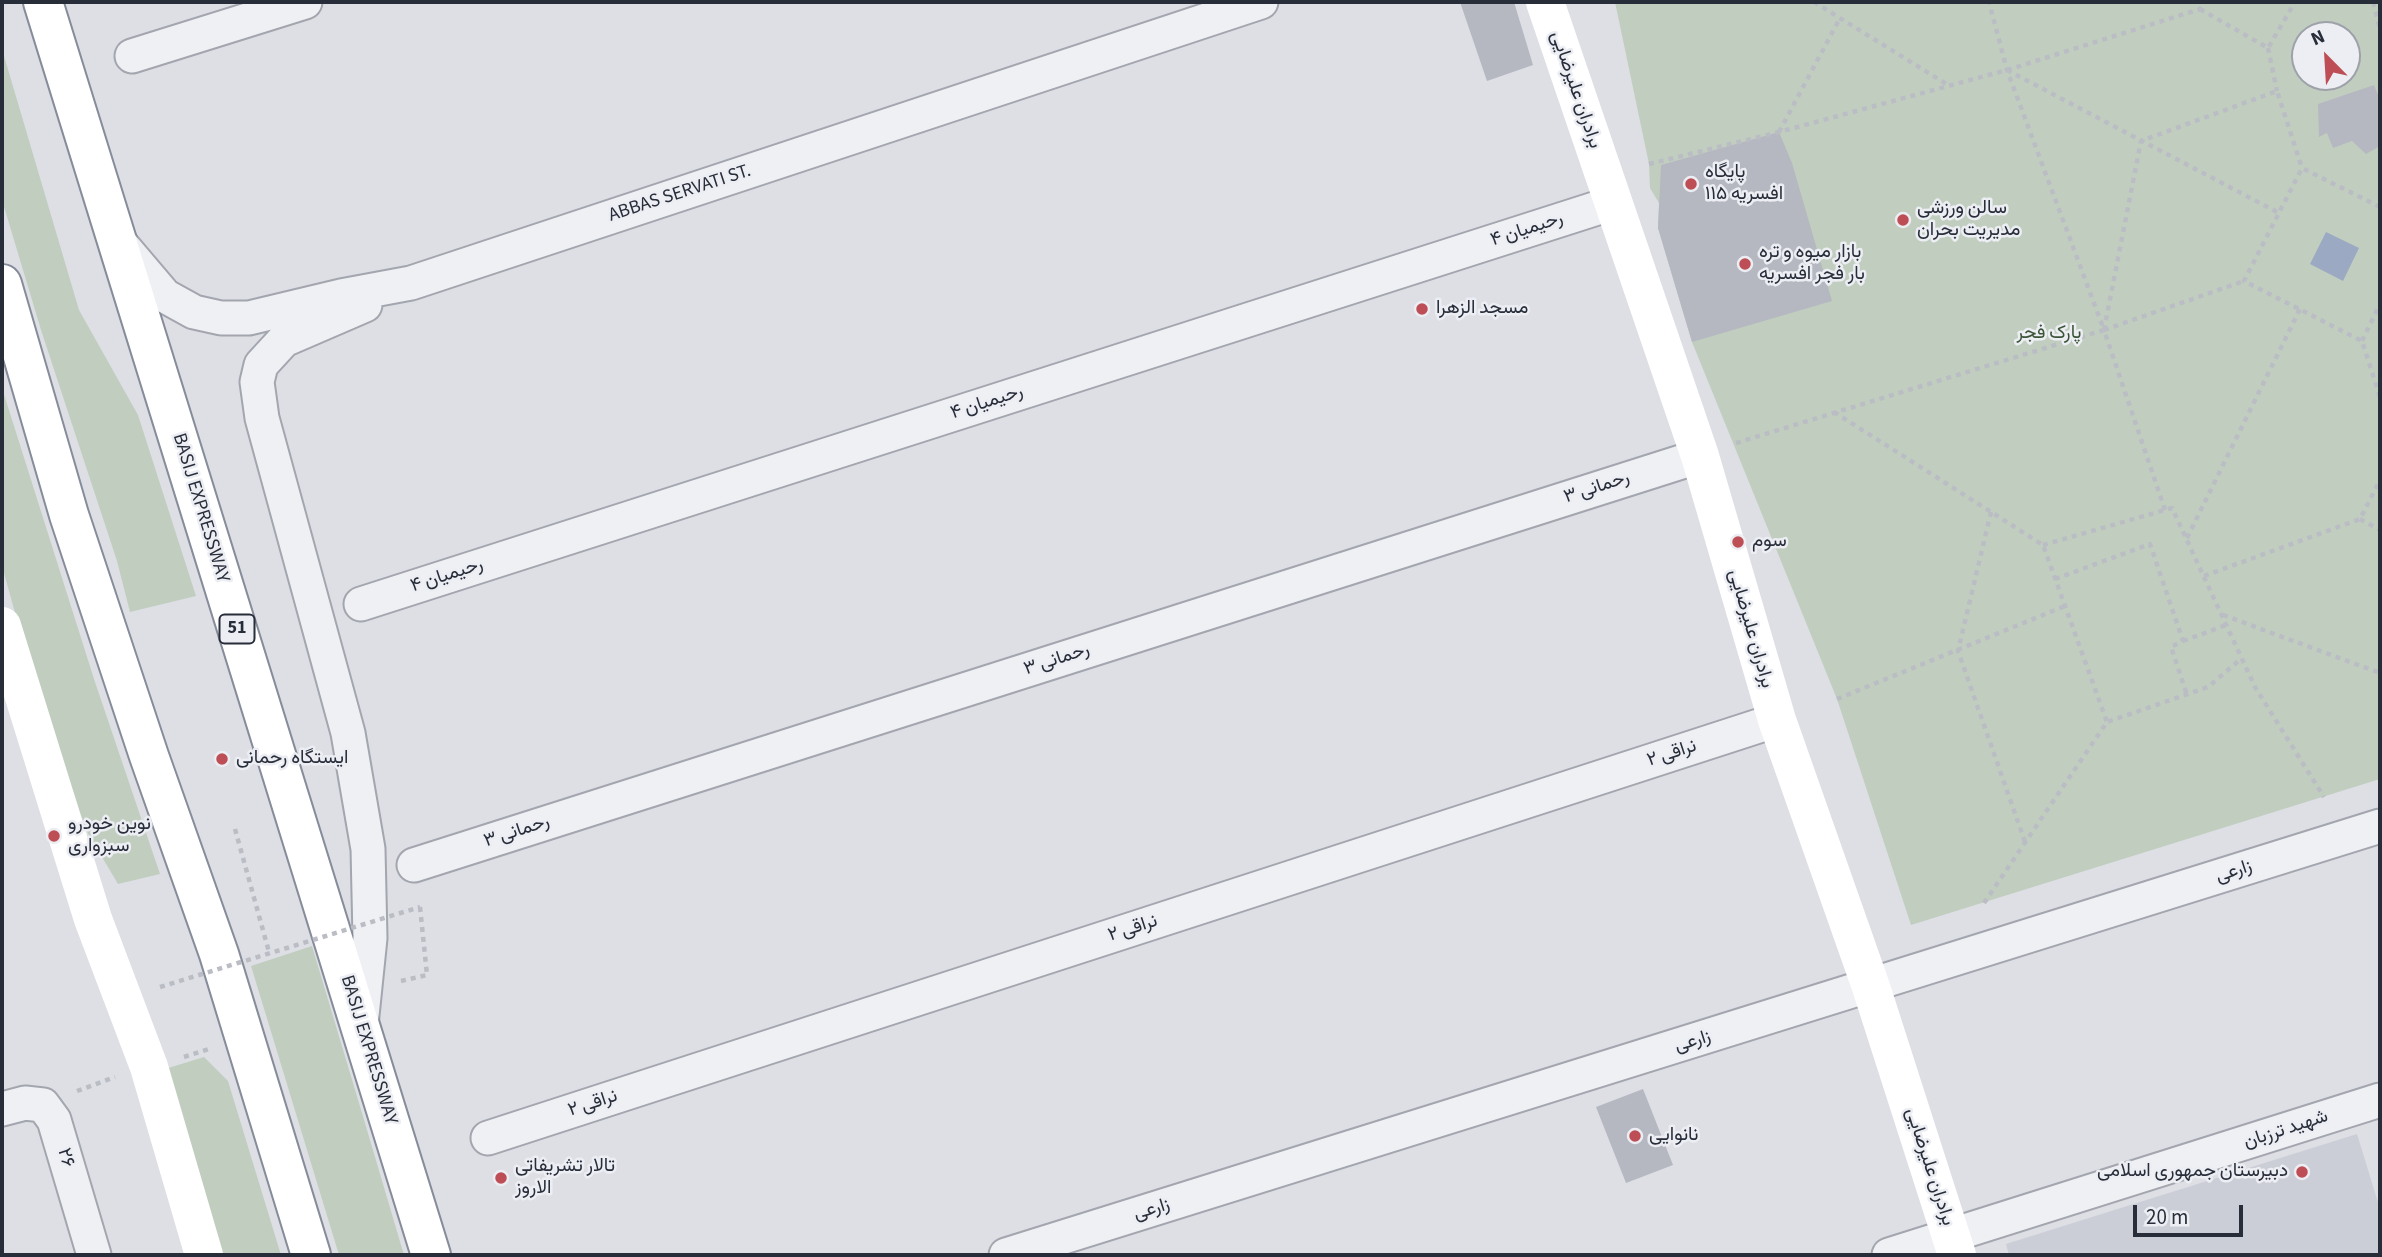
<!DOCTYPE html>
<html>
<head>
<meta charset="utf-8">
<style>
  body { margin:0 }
  #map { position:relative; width:2382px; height:1257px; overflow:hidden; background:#dddfe5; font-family:"Source Sans 3",sans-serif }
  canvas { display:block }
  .frame { position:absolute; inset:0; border:4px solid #282d3a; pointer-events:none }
  .north { position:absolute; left:2291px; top:21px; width:70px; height:70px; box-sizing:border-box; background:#eceef3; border:2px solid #9ea1a9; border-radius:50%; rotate:336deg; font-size:19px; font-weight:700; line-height:28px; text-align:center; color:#282d3a }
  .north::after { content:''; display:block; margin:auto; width:24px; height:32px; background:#be4e55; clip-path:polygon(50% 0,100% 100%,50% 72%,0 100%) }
  .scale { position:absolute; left:2133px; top:1205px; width:110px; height:32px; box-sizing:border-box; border:4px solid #282d3a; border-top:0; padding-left:9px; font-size:21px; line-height:24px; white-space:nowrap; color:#282d3a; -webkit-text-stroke:5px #eceef3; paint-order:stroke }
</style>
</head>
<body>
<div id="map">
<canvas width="2382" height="1257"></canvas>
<div class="frame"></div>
<div class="north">N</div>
<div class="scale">20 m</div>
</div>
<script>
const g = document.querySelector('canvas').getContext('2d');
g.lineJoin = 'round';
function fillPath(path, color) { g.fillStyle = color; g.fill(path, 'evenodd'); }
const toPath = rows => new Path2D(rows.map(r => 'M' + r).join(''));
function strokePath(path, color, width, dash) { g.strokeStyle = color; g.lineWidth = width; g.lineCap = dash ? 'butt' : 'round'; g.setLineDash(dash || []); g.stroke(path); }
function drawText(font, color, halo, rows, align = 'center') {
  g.font = font + ' "Source Sans 3",Vazirmatn,sans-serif'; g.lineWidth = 5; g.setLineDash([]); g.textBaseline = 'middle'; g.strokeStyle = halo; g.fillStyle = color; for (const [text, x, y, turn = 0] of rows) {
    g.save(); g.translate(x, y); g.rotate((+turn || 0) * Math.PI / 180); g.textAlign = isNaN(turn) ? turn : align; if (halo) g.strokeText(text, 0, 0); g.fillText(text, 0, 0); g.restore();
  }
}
fillPath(toPath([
  [2357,1134,2380,1209,2380,1255,2009,1255,2006,1244]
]), '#cbced6');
fillPath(toPath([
  [1615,2,2380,2,2380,779,1911,925,1837,699,1692,342,1658,228,1659,203,1650,188,1649,164],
  [2305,35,2347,35,2347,77,2305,77],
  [2,49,79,310,138,415,196,596,130,612,117,561,41,330,2,200],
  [2,388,94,679,160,874,118,884,86,830,24,645,2,566],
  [312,946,362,1113,404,1255,339,1255,251,966],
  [204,1057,228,1081,281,1255,223,1255,165,1069]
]), '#c1cebf');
fillPath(toPath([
  [2326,232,2359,248,2343,281,2310,264]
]), '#9baac2');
fillPath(toPath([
  [1460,2,1514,2,1533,65,1487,81],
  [2374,85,2380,100,2380,146,2366,154,2352,141,2333,148,2327,133,2319,137,2318,104],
  [1779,132,1792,163,1832,301,1692,342,1658,228,1661,165],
  [1643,1089,1673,1165,1626,1183,1596,1107]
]), '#b5b8c1');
const minor = toPath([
  [132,56,305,2],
  [120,243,165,296,194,312,221,318,249,318,341,296,411,283,1261,2],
  [361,604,1613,203],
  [414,865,1700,456],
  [361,1025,370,938,368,849,348,733,262,418,257,382,261,365,284,340,365,305],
  [2,1109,25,1103,43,1105,54,1120,94,1255],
  [488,1138,1777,720],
  [1006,1255,2380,826],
  [1889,1255,2380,1100]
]);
const trunk = toPath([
  [43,2,431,1255],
  [2,284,69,515,149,756,219,954,311,1255]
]);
strokePath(minor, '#a3a6ae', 37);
strokePath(trunk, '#868c9a', 42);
strokePath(toPath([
  [1814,2,1948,85],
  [2373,2,2380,29],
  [2200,9,2268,48,2295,2],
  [2268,48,2277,91],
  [2007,70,2279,213],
  [1779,132,1840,18],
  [1649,164,1779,132,2007,70,2200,9,2205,2],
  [2380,207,2302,168,2244,281,2362,341,2380,397],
  [2104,330,2244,281],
  [2362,341,2380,304],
  [1834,412,2043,545,2107,722],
  [1736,443,2104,330,2007,70,1989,2],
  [2165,510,2104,330,2141,141,2277,91,2302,168],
  [1991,512,1958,651,2025,842],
  [2360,519,2380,530],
  [2187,538,2300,309],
  [2043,545,2172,508,2255,687,2324,797],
  [2204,576,2360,519,2380,480],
  [2055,579,2150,544,2183,641,2171,647,2187,695],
  [2223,615,2380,673],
  [2183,641,2226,625],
  [1837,699,2065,606],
  [235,829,269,952],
  [1984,903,2107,722,2208,687,2242,658],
  [401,981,427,975,420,907],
  [184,1057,209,1049],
  [77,1091,115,1077]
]), '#bbbdc4', 4.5, [5, 5]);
strokePath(minor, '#eff0f4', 33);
strokePath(toPath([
  [1545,2,1700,456,1777,720,1871,987,1957,1255],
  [2,626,93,919,149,1067,204,1255]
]), '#fff', 38);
strokePath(trunk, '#fff', 38);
strokePath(toPath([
  [160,987,420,907]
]), '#bbbdc4', 4.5, [5, 5]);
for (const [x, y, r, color] of [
  [1691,184,7,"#be4e55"],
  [1903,220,7,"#be4e55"],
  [1745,264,7,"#be4e55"],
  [1422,309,7,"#be4e55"],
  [1738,542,7,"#be4e55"],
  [222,759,7,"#be4e55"],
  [54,836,7,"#be4e55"],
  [1635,1136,7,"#be4e55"],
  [2302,1172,7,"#be4e55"],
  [501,1178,7,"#be4e55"]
]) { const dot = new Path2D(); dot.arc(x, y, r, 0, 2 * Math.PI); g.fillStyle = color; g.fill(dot); strokePath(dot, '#eceef3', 2.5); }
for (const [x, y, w] of [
  [237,629,35]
]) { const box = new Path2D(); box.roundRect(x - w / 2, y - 14.5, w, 29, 5); g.fillStyle = '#eceef3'; g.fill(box); strokePath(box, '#282d3a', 2); }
drawText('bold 18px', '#282d3a', null, [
  ["51",237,629]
]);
drawText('19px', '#282d3a', '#eceef3', [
  ["برادران علیرضایی",1575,90,71],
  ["ABBAS SERVATI ST.",680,194,-18],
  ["رحیمیان ۴",1527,230,-18],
  ["رحیمیان ۴",987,403,-18],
  ["رحمانی ۳",1597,488,-18],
  ["BASIJ EXPRESSWAY",200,508,73],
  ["رحیمیان ۴",447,576,-18],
  ["برادران علیرضایی",1750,629,74],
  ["رحمانی ۳",1057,660,-18],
  ["نراقی ۲",1672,754,-18],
  ["رحمانی ۳",517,832,-18],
  ["زارعی",2234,872,-18],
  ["نراقی ۲",1133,929,-18],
  ["زارعی",1693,1042,-17],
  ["BASIJ EXPRESSWAY",368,1050,73],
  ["نراقی ۲",593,1104,-18],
  ["شهید ترزبان",2286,1130,-18],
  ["۲۶",65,1158,74],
  ["برادران علیرضایی",1929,1167,72],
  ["زارعی",1152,1210,-17]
]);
drawText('19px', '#282d3a', '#eceef3', [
  ["پایگاه",1705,173],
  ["۱۱۵ افسریه",1705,195],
  ["سالن ورزشی",1917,209],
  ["مدیریت بحران",1917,231],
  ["بازار میوه و تره",1759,253],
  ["بار فجر افسریه",1759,275],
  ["مسجد الزهرا",1436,309],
  ["سوم",1752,542],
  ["ایستگاه رحمانی",236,759],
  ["نوین خودرو",68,825],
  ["سبزواری",68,847],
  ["نانوایی",1649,1136],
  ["تالار تشریفاتی",515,1167],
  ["الاروز",515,1189],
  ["دبیرستان جمهوری اسلامی",2288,1172,"right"]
], 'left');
drawText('19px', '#3a5437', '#eceef3', [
  ["پارک فجر",2049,334]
]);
</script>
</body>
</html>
